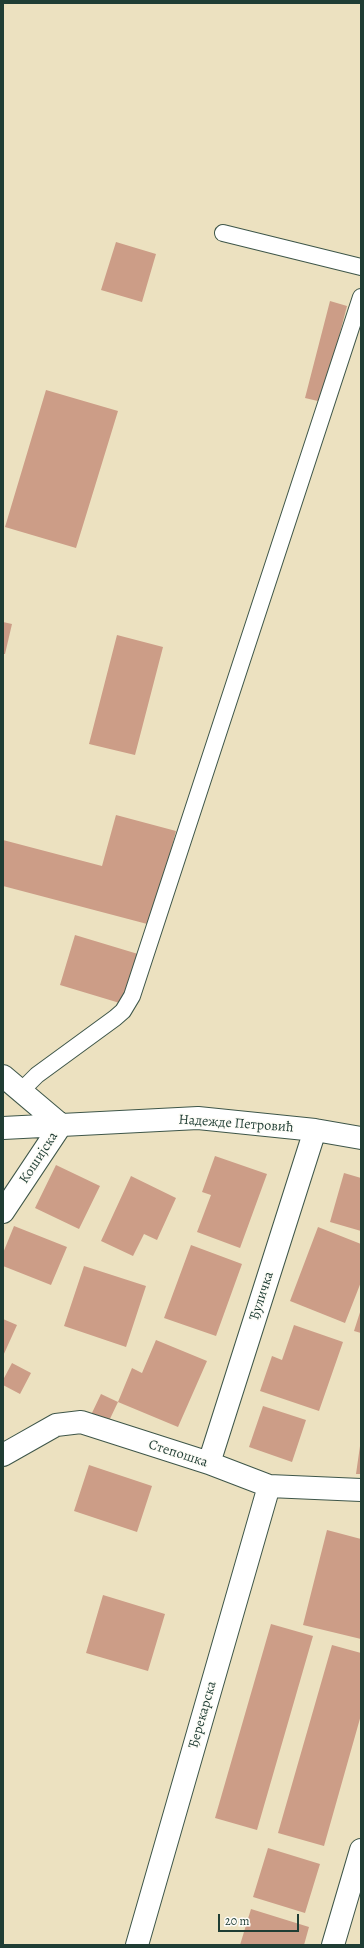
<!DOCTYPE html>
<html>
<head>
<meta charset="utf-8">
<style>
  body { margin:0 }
  #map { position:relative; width:364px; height:1948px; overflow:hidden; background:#ece1c0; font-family:Alegreya,serif }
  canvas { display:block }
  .frame { position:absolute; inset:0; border:4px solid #1f3d34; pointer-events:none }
  .scale { position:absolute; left:218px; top:1914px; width:81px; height:18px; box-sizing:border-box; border:2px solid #1f3d34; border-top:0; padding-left:5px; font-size:12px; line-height:14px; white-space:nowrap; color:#1f3d34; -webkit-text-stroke:3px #fdfcf7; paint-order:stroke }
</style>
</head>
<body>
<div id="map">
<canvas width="364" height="1948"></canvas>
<div class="frame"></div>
<div class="scale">20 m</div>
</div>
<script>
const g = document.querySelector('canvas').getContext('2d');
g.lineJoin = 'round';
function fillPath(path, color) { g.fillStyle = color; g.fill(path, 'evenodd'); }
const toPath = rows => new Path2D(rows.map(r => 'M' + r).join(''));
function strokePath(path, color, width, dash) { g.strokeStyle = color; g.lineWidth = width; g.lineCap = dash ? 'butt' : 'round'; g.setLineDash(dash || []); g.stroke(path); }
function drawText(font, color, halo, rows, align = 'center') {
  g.font = font + ' Alegreya,serif'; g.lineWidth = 3; g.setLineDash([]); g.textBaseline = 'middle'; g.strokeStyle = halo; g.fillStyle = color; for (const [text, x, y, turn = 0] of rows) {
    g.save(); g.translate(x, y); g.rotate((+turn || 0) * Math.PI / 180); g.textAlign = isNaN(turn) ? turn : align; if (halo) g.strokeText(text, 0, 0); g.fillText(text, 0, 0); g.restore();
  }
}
fillPath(toPath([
  [116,242,156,254,142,302,101,290],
  [330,301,347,306,322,402,305,398],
  [46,390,118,411,76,548,5,527],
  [3,622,12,624,5,654,3,654],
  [117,635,163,647,135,755,89,744],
  [116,815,176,831,151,925,3,886,3,840,102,866],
  [75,935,138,954,123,1004,60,985],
  [215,1156,267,1174,240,1248,197,1232,211,1195,202,1192],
  [56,1165,100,1186,79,1229,35,1208],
  [344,1173,361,1178,361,1231,330,1222],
  [131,1176,176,1198,157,1240,144,1234,133,1256,101,1241],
  [14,1226,67,1247,51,1285,3,1266,3,1253],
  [318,1227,361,1244,361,1282,345,1323,290,1301],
  [191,1245,242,1264,216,1336,164,1318],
  [84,1266,146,1286,126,1347,64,1326],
  [361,1309,361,1333,354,1331],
  [3,1319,17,1325,3,1356],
  [294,1325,343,1342,319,1411,260,1391,272,1356,282,1360],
  [156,1340,207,1361,178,1427,118,1402,132,1368,142,1373],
  [12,1363,31,1373,20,1394,3,1385,3,1380],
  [101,1394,118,1402,108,1423,91,1415],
  [263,1406,306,1420,292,1462,249,1447],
  [360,1446,361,1446,361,1474,356,1474],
  [89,1465,152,1486,137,1532,74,1511],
  [327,1530,361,1539,361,1639,303,1625],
  [103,1595,165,1614,148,1671,86,1653],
  [271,1624,313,1636,257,1830,215,1818],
  [332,1645,361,1653,361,1715,324,1846,278,1833],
  [268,1848,320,1864,305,1913,253,1897],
  [251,1909,309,1927,304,1945,240,1945]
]), '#cc9d87');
const service = toPath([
  [223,233,361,267],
  [21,1091,37,1075,115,1018,123,1011,132,996,361,297]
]);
const minor = toPath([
  [3,1076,61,1125,3,1212],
  [3,1128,198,1118,315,1130,361,1138],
  [3,1455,56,1425,81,1422,209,1463,269,1486,361,1490],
  [209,1463,315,1130],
  [137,1945,269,1486],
  [333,1945,361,1850]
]);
strokePath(service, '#3e5649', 18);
strokePath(minor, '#3e5649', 24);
strokePath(service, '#fff', 16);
strokePath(minor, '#fff', 22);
drawText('14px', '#1f3d34', '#fdfcf7', [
  ["Надежде Петровић",236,1124,4],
  ["Кошијска",39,1158,-57],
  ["Ђуличка",262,1296,-72],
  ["Степошка",178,1454,18],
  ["Ђерекарска",203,1715,-74]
]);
</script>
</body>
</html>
